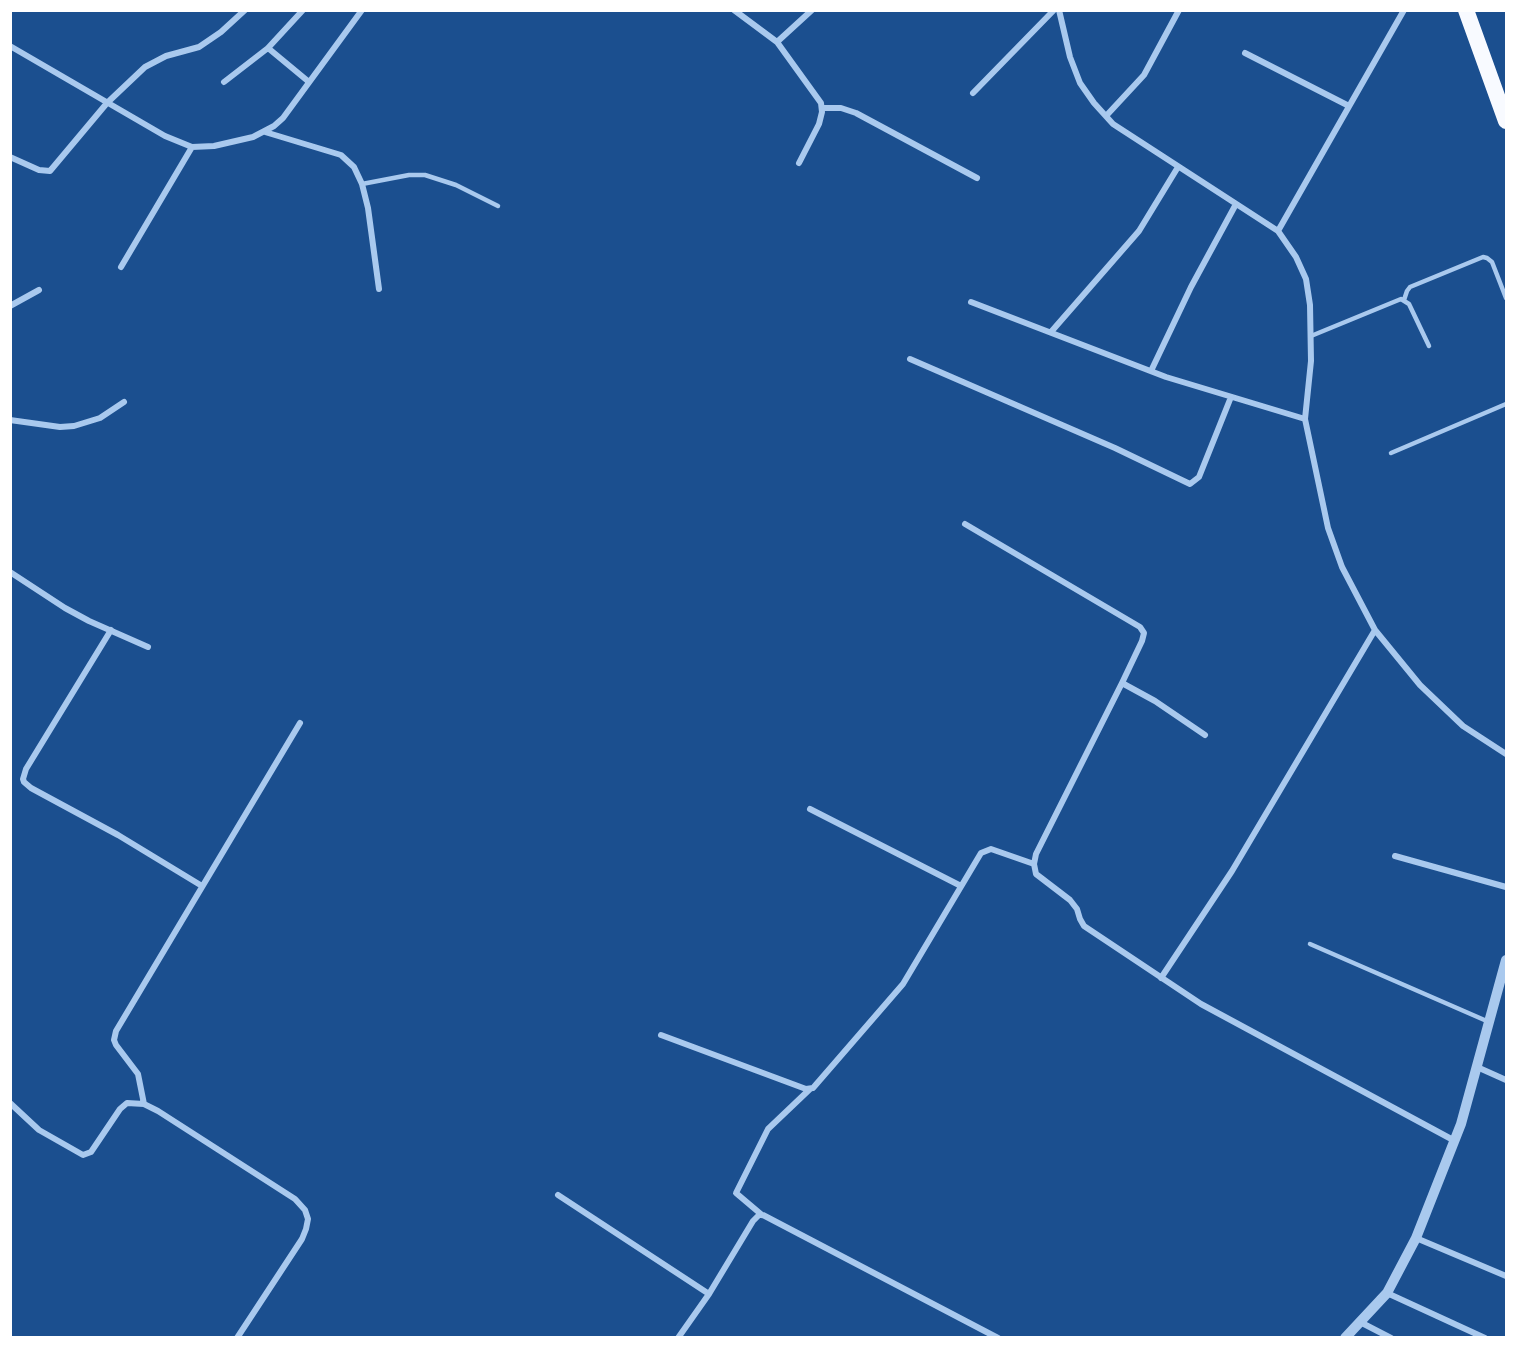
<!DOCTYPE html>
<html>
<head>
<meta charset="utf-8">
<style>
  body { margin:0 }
  #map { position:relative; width:1517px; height:1348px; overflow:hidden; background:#1b4f8f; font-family:Raleway,sans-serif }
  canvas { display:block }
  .frame { position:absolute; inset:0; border:12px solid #fff; pointer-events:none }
</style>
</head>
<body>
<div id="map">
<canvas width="1517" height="1348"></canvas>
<div class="frame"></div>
</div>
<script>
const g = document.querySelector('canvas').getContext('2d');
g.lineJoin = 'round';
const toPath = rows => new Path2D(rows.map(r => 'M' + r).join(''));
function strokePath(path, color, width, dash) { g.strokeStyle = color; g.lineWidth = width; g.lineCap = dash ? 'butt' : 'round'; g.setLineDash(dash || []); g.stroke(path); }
strokePath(toPath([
  [362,184,409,175,425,175,456,185,498,206],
  [1404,300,1407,291,1410,287,1483,257,1487,258,1492,262,1506,298],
  [1311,336,1401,299,1409,304,1429,346],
  [1391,453,1506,404],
  [1310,944,1489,1022]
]), '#a9c9ee', 4.5);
strokePath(toPath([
  [734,10,777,42,821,103,822,112,819,124,799,163],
  [1059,10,1070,57,1080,83,1094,103,1113,124,1278,231,1296,257,1306,279,1310,305,1311,361,1305,419,1328,528,1342,567,1375,630,1420,685,1463,726,1506,754],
  [777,42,812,10],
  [10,46,165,136,192,147,214,146,253,137,274,126,283,118,362,10],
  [268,48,309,82],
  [1245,53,1349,106],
  [224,82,268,48,303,10],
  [973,93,1054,10],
  [822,108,841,108,856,113,977,178],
  [1106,116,1144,75,1179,10],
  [265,132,341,155,354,167,362,184,368,208,379,289],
  [10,157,39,170,50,171,107,103,145,67,166,56,199,47,221,32,245,10],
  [1278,231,1404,10],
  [121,267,192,147],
  [971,302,1166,377,1305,419],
  [10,306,39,290],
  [1051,332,1139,231,1178,167],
  [910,359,1115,448,1190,484,1199,477,1231,397],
  [1151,371,1191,287,1236,204],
  [10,420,60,427,74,426,100,418,124,402],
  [965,524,1140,627,1144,633,1142,641,1122,683,1036,854,1034,864,1036,874,1070,900,1077,909,1080,919,1084,926,1201,1004,1455,1141],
  [10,572,65,608,89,621,148,647],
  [111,630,26,769,23,779,24,782,31,788,118,835,202,886],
  [1122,683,1155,701,1205,735],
  [810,809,961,886],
  [1395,856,1506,887],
  [1161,978,1232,871,1375,630],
  [661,1035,806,1089,813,1088,903,984,981,853,991,849,1034,864],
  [1477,1067,1506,1080],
  [10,1103,39,1130,83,1155,91,1152,120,1109,127,1103,144,1104,158,1111,295,1199,305,1210,308,1219,306,1229,302,1239,237,1338],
  [144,1104,138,1074,116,1045,114,1040,116,1031,300,723],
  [558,1195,709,1294],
  [762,1215,736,1193,768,1129,810,1089],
  [1416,1238,1506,1276],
  [1387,1293,1485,1338],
  [1360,1322,1391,1338],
  [678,1338,709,1294,753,1221,759,1215,763,1215,998,1338]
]), '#a9c9ee', 6);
strokePath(toPath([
  [1345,1338,1387,1293,1416,1238,1461,1124,1506,960]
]), '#a9c9ee', 10);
strokePath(toPath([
  [1466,10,1506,121]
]), '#f8faff', 16);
</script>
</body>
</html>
